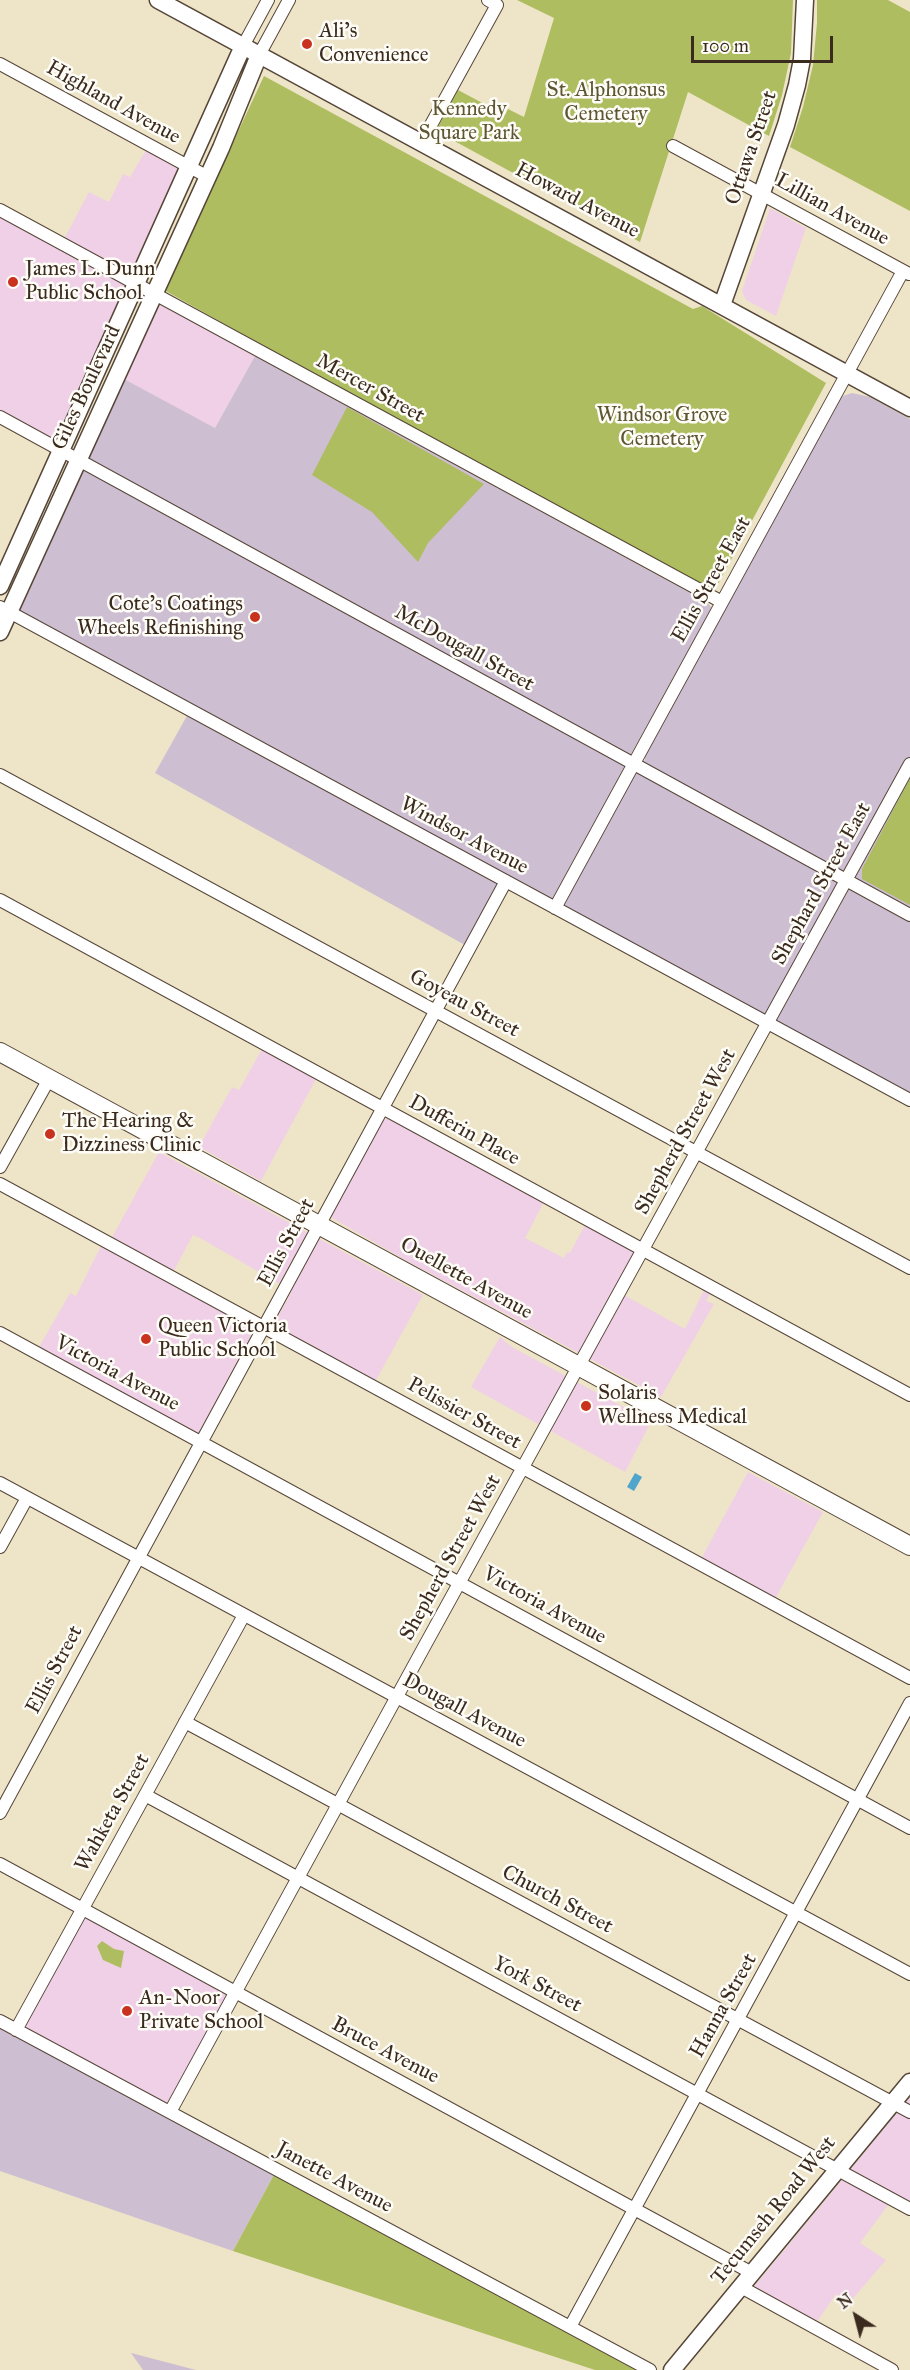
<!DOCTYPE html>
<html>
<head>
<meta charset="utf-8">
<style>
  body { margin:0 }
  #map { position:relative; width:910px; height:2370px; overflow:hidden; background:#eee5c8; font-family:"IM FELL Great Primer",serif }
  canvas { display:block }
  .north { position:absolute; left:826px; top:2286px; width:60px; height:60px; -webkit-text-stroke:4px #fdfcf7; paint-order:stroke; rotate:324deg; font-size:16px; font-weight:700; line-height:24px; text-align:center; color:#3b2a1e }
  .north::after { content:''; display:block; margin:auto; width:21px; height:27px; background:#3b2a1e; clip-path:polygon(50% 0,100% 100%,50% 72%,0 100%) }
  .scale { position:absolute; left:691px; top:36px; width:142px; height:27px; box-sizing:border-box; border:3px solid #3b2a1e; border-top:0; padding-left:8px; font-size:18px; line-height:21px; white-space:nowrap; color:#3b2a1e; -webkit-text-stroke:4px #fdfcf7; paint-order:stroke }
</style>
</head>
<body>
<div id="map">
<canvas width="910" height="2370"></canvas>
<div class="north">N</div>
<div class="scale">100 m</div>
</div>
<script>
const g = document.querySelector('canvas').getContext('2d');
g.lineJoin = 'round';
function fillPath(path, color) { g.fillStyle = color; g.fill(path, 'evenodd'); }
const toPath = rows => new Path2D(rows.map(r => 'M' + r).join(''));
function strokePath(path, color, width, dash) { g.strokeStyle = color; g.lineWidth = width; g.lineCap = dash ? 'butt' : 'round'; g.setLineDash(dash || []); g.stroke(path); }
function drawText(font, color, halo, rows, align = 'center') {
  g.font = font + ' "IM FELL Great Primer",serif'; g.lineWidth = 5; g.setLineDash([]); g.textBaseline = 'middle'; g.strokeStyle = halo; g.fillStyle = color; for (const [text, x, y, turn = 0] of rows) {
    g.save(); g.translate(x, y); g.rotate((+turn || 0) * Math.PI / 180); g.textAlign = isNaN(turn) ? turn : align; if (halo) g.strokeText(text, 0, 0); g.fillText(text, 0, 0); g.restore();
  }
}
fillPath(toPath([
  [149,145,188,167,61,450,0,417,0,210,62,243,89,192,109,202,123,174,130,177],
  [770,208,806,228,776,316,746,300,742,291],
  [159,302,255,356,215,428,121,378],
  [262,1049,316,1079,261,1181,199,1147,232,1087,239,1090],
  [390,1117,544,1202,525,1238,564,1258,567,1252,570,1253,585,1225,633,1249,642,1261,624,1295,685,1329,704,1290,710,1294,706,1301,714,1304,661,1397,405,1260,332,1218,332,1205,380,1122],
  [159,1152,423,1295,375,1382,272,1327,292,1291,200,1238,193,1235,173,1272,111,1239],
  [101,1246,255,1328,197,1436,38,1349,70,1293,76,1296],
  [500,1337,512,1347,651,1422,625,1472,471,1387],
  [748,1472,823,1512,775,1599,701,1559],
  [84,1916,229,1994,169,2106,24,2027],
  [910,2097,910,2206,894,2197,860,2243,886,2260,850,2302,836,2294,816,2323,753,2288]
]), '#efd0e6');
fillPath(toPath([
  [255,356,707,602,711,607,710,613,631,754,645,761,645,755,835,405,843,396,852,393,870,397,910,419,910,1094,759,1014,506,874,465,945,155,773,188,714,27,618,18,609,122,378,215,428],
  [0,2023,276,2171,233,2251,0,2171],
  [131,2353,196,2370,143,2370]
]), '#cdbed2');
fillPath(toPath([
  [517,0,793,0,791,53,782,95,769,136,688,92,640,242,436,131,458,90,505,115,508,109,524,117,554,18],
  [817,0,888,0,910,12,910,211,790,147,803,107,813,65,817,23],
  [264,76,693,309,702,306,826,383,711,597,164,290],
  [347,407,484,484,428,543,418,562,372,512,312,475],
  [910,778,910,905,862,879,862,869],
  [102,1941,114,1949,124,1951,121,1968,103,1960,97,1946],
  [276,2171,637,2370,595,2370,233,2251]
]), '#aebd5f');
fillPath(toPath([
  [635,1473,642,1477,634,1491,627,1487]
]), '#50a5cc');
const street = toPath([
  [243,46,268,0],
  [259,55,289,0],
  [0,64,208,177],
  [421,143,497,5,488,0],
  [673,146,909,274],
  [0,210,722,602],
  [0,417,910,915],
  [0,607,910,1100],
  [0,775,910,1268],
  [0,900,910,1395],
  [555,908,903,271],
  [0,1167,49,1079],
  [0,1184,910,1678],
  [0,1333,910,1828],
  [0,1483,910,1974],
  [0,1547,27,1498],
  [185,1722,910,2112],
  [145,1795,910,2209],
  [0,1813,506,881],
  [0,1864,752,2273],
  [0,2021,650,2370],
  [16,2030,244,1615],
  [170,2112,424,1647,910,764],
  [741,2287,892,2370],
  [570,2327,910,1703]
]);
const secondary = toPath([
  [158,0,910,408],
  [722,305,786,125,797,85,802,59,805,0],
  [0,586,243,46],
  [0,632,221,148,259,55],
  [672,2370,910,2082]
]);
const primary = toPath([
  [0,1052,910,1546]
]);
strokePath(street, '#564638', 14);
strokePath(secondary, '#564638', 19);
strokePath(primary, '#564638', 20);
strokePath(street, '#fff', 12);
strokePath(secondary, '#fff', 16);
strokePath(primary, '#fff', 18);
for (const [x, y, r, color] of [
  [307,44,6,"#c8321e"],
  [13,282,6,"#c8321e"],
  [255,617,6,"#c8321e"],
  [50,1134,6,"#c8321e"],
  [146,1339,6,"#c8321e"],
  [586,1406,6,"#c8321e"],
  [127,2011,6,"#c8321e"]
]) { const dot = new Path2D(); dot.arc(x, y, r, 0, 2 * Math.PI); g.fillStyle = color; g.fill(dot); strokePath(dot, '#fdfcf7', 2); }
drawText('21px', '#3b2a1e', '#fdfcf7', [
  ["Ali's",319,32],
  ["Convenience",319,56],
  ["James L. Dunn",25,270],
  ["Public School",25,294],
  ["Cote's Coatings",243,605,"right"],
  ["Wheels Refinishing",243,629,"right"],
  ["The Hearing &",62,1122],
  ["Dizziness Clinic",62,1146],
  ["Queen Victoria",158,1327],
  ["Public School",158,1351],
  ["Solaris",598,1394],
  ["Wellness Medical",598,1418],
  ["An-Noor",139,1999],
  ["Private School",139,2023]
], 'left');
drawText('21px', '#5e5632', '#fdfcf7', [
  ["St. Alphonsus",606,91],
  ["Cemetery",606,115],
  ["Kennedy",469,110],
  ["Square Park",469,134],
  ["Windsor Grove",662,416],
  ["Cemetery",662,440]
]);
drawText('21px', '#3b2a1e', '#fdfcf7', [
  ["Highland Avenue",113,103,29],
  ["Ottawa Street",752,148,-71],
  ["Howard Avenue",577,201,28],
  ["Lillian Avenue",832,210,29],
  ["Giles Boulevard",87,388,-65],
  ["Mercer Street",370,389,29],
  ["Ellis Street East",712,580,-61],
  ["McDougall Street",464,649,29],
  ["Windsor Avenue",464,836,28],
  ["Shephard Street East",822,884,-61],
  ["Goyeau Street",464,1004,28],
  ["Dufferin Place",464,1131,29],
  ["Shepherd Street West",686,1132,-61],
  ["Ellis Street",287,1243,-62],
  ["Ouellette Avenue",466,1279,29],
  ["Victoria Avenue",117,1374,28],
  ["Pelissier Street",464,1414,29],
  ["Shepherd Street West",451,1558,-61],
  ["Victoria Avenue",544,1606,29],
  ["Ellis Street",55,1670,-62],
  ["Dougall Avenue",464,1711,28],
  ["Wahketa Street",113,1813,-61],
  ["Church Street",557,1900,28],
  ["York Street",537,1985,28],
  ["Hanna Street",724,2006,-61],
  ["Bruce Avenue",385,2051,28],
  ["Janette Avenue",334,2178,28],
  ["Tecumseh Road West",774,2211,-51]
]);
</script>
</body>
</html>
